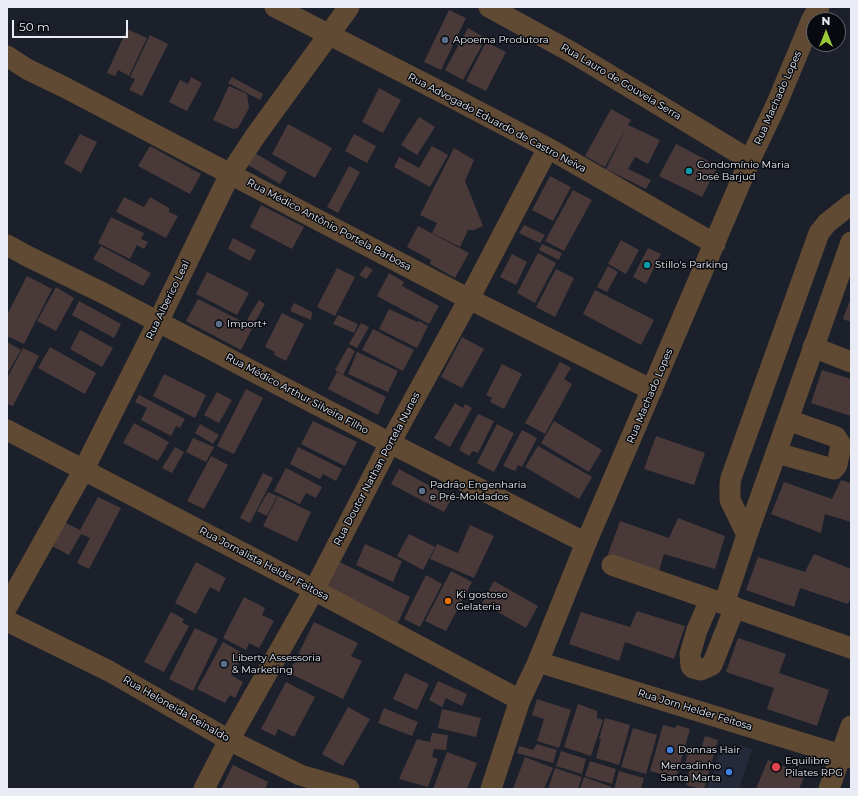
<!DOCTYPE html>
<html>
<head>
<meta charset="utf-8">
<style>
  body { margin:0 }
  #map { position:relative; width:858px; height:796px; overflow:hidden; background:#1c202b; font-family:Montserrat,sans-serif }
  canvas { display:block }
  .frame { position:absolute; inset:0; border:8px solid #e9ecf4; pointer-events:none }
  .north { position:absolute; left:806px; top:12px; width:40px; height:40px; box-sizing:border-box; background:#080a0f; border:1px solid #62646b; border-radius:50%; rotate:0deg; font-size:11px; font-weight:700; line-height:16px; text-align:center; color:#e9ecf4 }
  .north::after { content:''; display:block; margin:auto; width:14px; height:18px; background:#98cb37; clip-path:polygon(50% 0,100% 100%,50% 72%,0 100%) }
  .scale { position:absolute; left:12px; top:20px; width:116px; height:18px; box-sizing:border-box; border:2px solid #e9ecf4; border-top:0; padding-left:5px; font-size:12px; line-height:14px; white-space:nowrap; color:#e9ecf4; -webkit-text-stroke:3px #080a0f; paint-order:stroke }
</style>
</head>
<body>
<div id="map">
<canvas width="858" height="796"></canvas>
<div class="frame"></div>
<div class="north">N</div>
<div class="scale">50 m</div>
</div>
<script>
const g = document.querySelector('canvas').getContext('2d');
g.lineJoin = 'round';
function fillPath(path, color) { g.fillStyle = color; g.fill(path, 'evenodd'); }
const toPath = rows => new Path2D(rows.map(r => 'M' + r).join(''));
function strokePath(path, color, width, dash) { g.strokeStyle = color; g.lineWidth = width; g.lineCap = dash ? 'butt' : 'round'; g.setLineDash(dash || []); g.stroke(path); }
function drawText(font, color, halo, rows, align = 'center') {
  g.font = font + ' Montserrat,sans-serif'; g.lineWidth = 3; g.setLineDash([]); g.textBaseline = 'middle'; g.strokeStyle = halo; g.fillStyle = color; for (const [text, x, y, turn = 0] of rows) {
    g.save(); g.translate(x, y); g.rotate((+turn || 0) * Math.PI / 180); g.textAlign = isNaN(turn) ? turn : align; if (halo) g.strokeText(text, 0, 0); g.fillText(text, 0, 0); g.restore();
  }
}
fillPath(toPath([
  [740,745,752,749,739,789,707,789,720,749,736,754]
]), '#242a3a');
fillPath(toPath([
  [449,10,466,18,441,70,424,62],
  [468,28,486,38,463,80,445,70],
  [127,29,147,38,129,76,118,70,115,76,107,73],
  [150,35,168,44,142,96,129,90,135,79,130,77],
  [486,42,506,52,486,91,466,81],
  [191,77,202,83,187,111,169,102,180,80,188,84],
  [232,77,263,94,260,100,228,83],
  [229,86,247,94,249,108,238,128,233,129,213,120],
  [379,88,401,100,383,133,362,122],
  [611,109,631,120,628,125,660,140,648,164,635,157,628,169,651,180,646,189,606,169,627,127,605,167,585,156],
  [419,117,435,127,417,155,401,145],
  [288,124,332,148,315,178,272,154],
  [80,134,97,142,81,173,64,163],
  [354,134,376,146,367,163,345,151],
  [676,144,718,166,702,197,659,176],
  [150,146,201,174,190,194,138,166],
  [432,146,448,155,430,187,394,167,399,157,419,168],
  [454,148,474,160,465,181,483,226,474,230,468,230,460,247,432,233,437,223,420,215],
  [255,153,287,172,280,184,248,165],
  [349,166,360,172,338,213,327,207],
  [550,176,571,187,553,221,532,210],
  [573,190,592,200,564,251,545,241],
  [124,197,144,207,150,197,169,208,169,212,178,216,166,238,116,212],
  [261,205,304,227,292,249,250,227],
  [111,217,144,233,141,239,148,242,144,249,137,245,130,259,98,243],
  [524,225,545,235,540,243,519,233],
  [418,226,469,253,455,278,430,264,431,260,407,247],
  [233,238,256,250,250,261,228,249],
  [621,240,639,250,626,274,608,264],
  [542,244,562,253,559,260,539,250],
  [101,246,151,273,143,286,93,259],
  [648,248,661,254,646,284,633,277],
  [538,253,556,263,535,303,517,293],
  [512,254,527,262,516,285,500,277],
  [366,266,373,270,366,279,359,275],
  [608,266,618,272,607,292,597,287],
  [337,268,355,277,335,316,317,307],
  [556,269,574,278,555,317,536,307],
  [207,272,249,293,237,315,196,294],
  [389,273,404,282,402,286,439,306,429,324,377,296],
  [27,276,52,289,24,344,7,336,7,315],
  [56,287,74,298,56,331,37,321],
  [595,290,654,320,641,345,583,314],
  [851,297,851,322,843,319],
  [198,299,253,327,241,350,186,321],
  [259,300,265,304,254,324,247,320],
  [79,301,121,324,114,338,72,315],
  [294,303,312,312,311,320,290,311],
  [389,309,417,322,419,321,428,326,417,348,379,329],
  [282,313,304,324,286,361,274,355,275,352,265,347],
  [338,315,358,324,354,333,333,324],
  [361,323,369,327,357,348,349,344],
  [373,329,414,350,403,371,362,350],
  [80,330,113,348,102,367,70,349],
  [462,337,484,349,462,388,441,377],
  [7,342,21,350,7,374],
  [50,347,96,373,85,394,38,368],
  [348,347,355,351,343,375,335,370],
  [23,348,39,356,13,406,7,404,7,378],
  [357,352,398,371,388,392,348,374],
  [560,362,571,368,564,379,572,384,545,434,525,423],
  [502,364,522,374,504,409,490,402,492,398,486,395],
  [822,370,851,379,851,416,811,403],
  [337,372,386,397,378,415,328,389],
  [164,374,206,395,195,418,153,396],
  [246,389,263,398,234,454,217,446],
  [217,392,232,400,219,423,204,415],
  [139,395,185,419,180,428,176,426,171,436,141,420,147,408,135,402],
  [455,403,463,408,465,404,472,408,450,447,434,438],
  [478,414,494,421,478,453,473,451,469,456,459,450],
  [313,421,357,442,345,466,301,444],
  [554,421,602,450,589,472,541,443],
  [134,423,169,442,158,461,123,443],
  [200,424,219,435,213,444,195,433],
  [497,424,514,433,494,472,477,463],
  [522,430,537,438,522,467,518,465,515,471,503,466],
  [656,436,705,453,694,485,644,469],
  [193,438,214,447,206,462,186,452],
  [538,446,592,477,579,499,525,467],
  [175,447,184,452,172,473,162,468],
  [298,447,342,469,336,481,323,474,320,479,290,464],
  [211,456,228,465,204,509,187,501],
  [286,468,322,487,316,498,306,493,300,504,274,491],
  [399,469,452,498,444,512,391,484],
  [263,473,273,478,250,523,240,518],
  [841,480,851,483,851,522,825,514,821,533,771,514,784,482,832,499],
  [268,492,277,496,267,516,257,511],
  [278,496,311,512,297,542,263,526],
  [98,497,121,508,89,569,77,563,90,538,81,534,69,555,52,546,64,522,80,530],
  [678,518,725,536,715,569,664,554,659,571,608,554,620,521,669,538],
  [470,525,494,536,474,578,430,559,437,544,458,553],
  [409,534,435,547,423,570,397,556],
  [365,544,402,561,393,582,356,565],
  [814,554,851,569,851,597,848,604,800,588,794,607,746,590,758,557,805,572],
  [196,562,226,578,219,592,210,587,196,614,175,603],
  [340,562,410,597,398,623,327,587],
  [451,571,472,582,446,631,425,621],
  [426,575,442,584,420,627,404,619],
  [494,581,538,606,526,628,482,603],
  [244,597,265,608,262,615,274,621,259,648,249,643,246,650,223,638],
  [637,611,685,626,674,659,625,642,619,661,569,644,581,612,630,627],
  [171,612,184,619,182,622,189,626,164,672,144,662],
  [314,622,358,643,351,656,362,661,343,699,289,673],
  [195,628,218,639,193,691,169,679],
  [738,638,786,654,779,673,829,690,817,726,767,709,774,688,726,672],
  [223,642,244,654,231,675,243,682,235,698,230,695,225,703,197,689],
  [405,673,429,684,417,710,393,699],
  [438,681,467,694,462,706,446,698,442,707,429,700],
  [286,682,315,697,294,737,278,729,275,736,261,729],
  [537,699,571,710,559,748,537,741,544,719,532,715],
  [578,704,597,711,597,718,603,720,591,756,564,747],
  [348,707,370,719,343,766,322,754],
  [384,708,418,722,412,736,378,723],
  [442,709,481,718,476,737,438,728],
  [605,718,630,725,619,765,596,758,601,739,599,739],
  [663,725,675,728,677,725,690,729,676,778,650,771],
  [633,728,657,735,646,774,621,767],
  [432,733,448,735,446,750,434,749,432,757,438,759,428,787,399,779,417,739,430,742],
  [705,736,718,740,704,789,700,789,686,785,690,768,685,764,690,746,701,749],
  [537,744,557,750,553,763,517,753,519,746,533,750],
  [561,751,586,759,582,774,556,766],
  [447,752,477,763,467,789,433,789],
  [525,757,553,768,544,789,513,789],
  [768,760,805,775,799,789,756,789],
  [590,761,616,769,612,784,585,776],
  [233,765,268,782,265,789,221,789],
  [555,768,582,777,578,789,548,789],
  [619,771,644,778,641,789,614,789],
  [584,777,612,787,611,789,580,789]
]), '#493a39');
strokePath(toPath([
  [275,7,449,96,548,148,715,244],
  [489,7,573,53,750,160],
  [7,56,27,69,64,87,469,299,652,390],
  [7,245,27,256,103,293,390,443,586,543],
  [813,347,851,362],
  [7,430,314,590,520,700],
  [777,453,833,469,834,469,837,465,841,445,836,437,788,420],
  [747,535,730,500,730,484,731,478,819,233,827,223,851,204],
  [612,565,851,648],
  [710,600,697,630,690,654,691,666,693,668,701,670,712,665,735,607],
  [724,604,747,535,851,242],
  [7,607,83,471,158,322,230,174,256,135,349,7],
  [7,621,109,671,229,740,300,775,349,789],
  [538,662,851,758],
  [204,789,229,740,314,590,390,443,469,299,548,148],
  [491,789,520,700,538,662,586,543,750,160,777,103,812,19,819,7],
  [829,789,851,726]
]), '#614a34', 21);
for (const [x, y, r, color] of [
  [445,40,4,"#5c6f8a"],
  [689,171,4,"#0f9aa8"],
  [647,265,4,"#0f9aa8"],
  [219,324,4,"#5c6f8a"],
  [422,491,4,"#5c6f8a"],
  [448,601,4,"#e8710a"],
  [224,664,4,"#5c6f8a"],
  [670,750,4,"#3f7fe0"],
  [776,767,5,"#e0444e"],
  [729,772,4,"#3f7fe0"]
]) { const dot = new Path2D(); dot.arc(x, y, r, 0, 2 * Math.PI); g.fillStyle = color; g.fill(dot); strokePath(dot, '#080a0f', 1.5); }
drawText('10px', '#e9ecf4', '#080a0f', [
  ["Apoema Produtora",453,40],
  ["Condomínio Maria",697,165],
  ["José Barjud",697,177],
  ["Stillo's Parking",655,265],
  ["Import+",227,324],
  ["Padrão Engenharia",430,485],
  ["e Pré-Moldados",430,497],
  ["Ki gostoso",456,595],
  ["Gelateria",456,607],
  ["Liberty Assessoria",232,658],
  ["& Marketing",232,670],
  ["Donnas Hair",678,750],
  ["Equilibre",785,761],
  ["Pilates RPG",785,773],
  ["Mercadinho",721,766,"right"],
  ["Santa Marta",721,778,"right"]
], 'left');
drawText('10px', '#e9ecf4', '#080a0f', [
  ["Rua Lauro de Gouveia Serra",621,82,31],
  ["Rua Machado Lopes",778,98,-66],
  ["Rua Advogado Eduardo de Castro Neiva",497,123,28],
  ["Rua Médico Antônio Portela Barbosa",329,225,28],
  ["Rua Alberico Leal",168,300,-64],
  ["Rua Médico Arthur Silveira Filho",297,394,28],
  ["Rua Machado Lopes",650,396,-67],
  ["Rua Doutor Nathan Portela Nunes",377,469,-62],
  ["Rua Jornalista Helder Feitosa",264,564,28],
  ["Rua Heloneida Reinaldo",176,709,30],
  ["Rua Jorn Helder Feitosa",695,710,17]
]);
</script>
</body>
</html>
